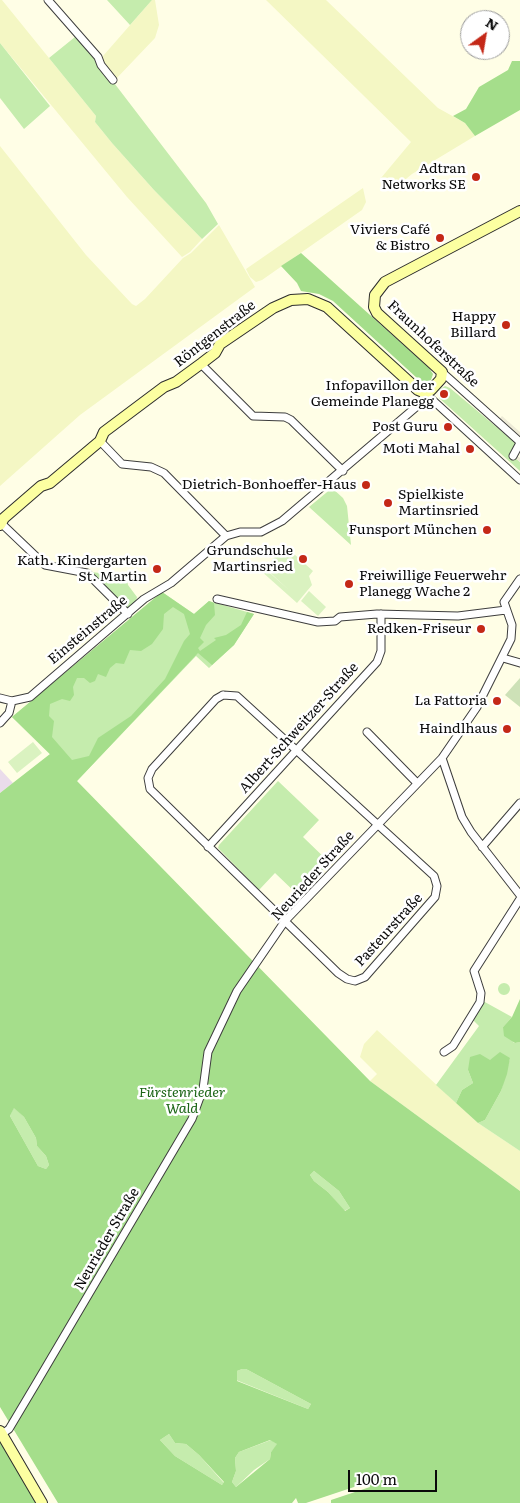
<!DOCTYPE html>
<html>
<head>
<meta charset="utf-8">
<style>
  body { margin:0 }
  #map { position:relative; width:520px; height:1503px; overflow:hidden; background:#fffee6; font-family:Literata,serif }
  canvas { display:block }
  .north { position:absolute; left:460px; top:10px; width:50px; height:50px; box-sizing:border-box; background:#fff; border:1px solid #9d9d9d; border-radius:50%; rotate:32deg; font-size:14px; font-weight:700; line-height:20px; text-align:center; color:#0a0a0a }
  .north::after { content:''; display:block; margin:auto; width:18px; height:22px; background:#c42817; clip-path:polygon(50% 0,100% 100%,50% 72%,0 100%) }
  .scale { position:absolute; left:348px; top:1470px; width:89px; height:22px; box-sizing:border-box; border:2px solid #0a0a0a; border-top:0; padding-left:6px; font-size:15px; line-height:18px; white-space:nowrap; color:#0a0a0a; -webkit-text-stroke:4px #fff; paint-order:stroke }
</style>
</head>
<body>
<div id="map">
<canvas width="520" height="1503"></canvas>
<div class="north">N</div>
<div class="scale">100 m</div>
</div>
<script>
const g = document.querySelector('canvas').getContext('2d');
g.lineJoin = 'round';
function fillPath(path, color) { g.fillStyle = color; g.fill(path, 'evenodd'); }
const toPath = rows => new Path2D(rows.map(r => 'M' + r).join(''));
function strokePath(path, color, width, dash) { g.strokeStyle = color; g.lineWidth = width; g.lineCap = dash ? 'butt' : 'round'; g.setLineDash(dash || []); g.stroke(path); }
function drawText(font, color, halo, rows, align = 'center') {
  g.font = font + ' Literata,serif'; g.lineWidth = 5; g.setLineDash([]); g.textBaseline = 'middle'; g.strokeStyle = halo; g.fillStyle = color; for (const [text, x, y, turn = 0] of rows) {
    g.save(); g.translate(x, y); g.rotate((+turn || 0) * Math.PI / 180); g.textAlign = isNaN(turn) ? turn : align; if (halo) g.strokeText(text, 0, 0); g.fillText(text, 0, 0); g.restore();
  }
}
fillPath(toPath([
  [0,769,13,783,0,793]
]), '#eadcea');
fillPath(toPath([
  [0,0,2,0,96,116,95,122,112,143,154,190,202,239,190,252,182,257,127,197,0,43],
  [152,0,155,0,159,25,155,38,115,80,102,61,103,56],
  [266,0,326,0,438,108,465,123,475,136,412,174,395,188,381,178,411,142],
  [0,146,86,255,132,304,136,306,145,299,183,258,191,253,219,225,255,287,80,415,0,486],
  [363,188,366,202,362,210,262,280,256,282,250,277,246,269],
  [377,1030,478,1123,520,1151,520,1191,370,1081,377,1074,360,1057,364,1044]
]), '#f4f7c4');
fillPath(toPath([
  [107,0,152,0,130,25],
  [75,37,95,58,206,203,218,224,202,239,154,190,112,143,95,122,96,116,49,58],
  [0,43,50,106,24,129,0,98],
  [445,386,450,388,518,445,513,456,520,462,520,471,439,398,439,390],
  [332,488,343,498,347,506,351,545,309,507],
  [91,572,126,576,128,585,137,597,136,601,129,607,125,607],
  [162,592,194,614,209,601,254,614,234,645,209,668,196,656,77,781,12,717],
  [278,781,319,820,303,837,330,863,299,896,275,873,259,890,218,848,219,845],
  '498 989a6 6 0 1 1 12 0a6 6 0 1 1-12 0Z',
  [483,1001,512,1017,503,1027,514,1043,520,1042,520,1151,478,1123,485,1120,501,1091,510,1058,490,1060,468,1070,473,1083,462,1090,456,1103,436,1085,479,1026,472,1019],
  [14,1107,24,1117,36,1138,37,1146,46,1156,49,1165,46,1169,38,1166,10,1116],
  [314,1171,339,1191,350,1208,344,1211,328,1192,314,1181,310,1175],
  [242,1369,246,1369,311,1404,308,1409,236,1380,237,1371],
  [169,1434,175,1443,186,1444,199,1455,224,1483,222,1485,175,1456,160,1440],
  [271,1440,278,1444,271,1452,270,1459,254,1470,236,1487,232,1482,236,1471,235,1458,239,1452]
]), '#c5ecad');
fillPath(toPath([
  [512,61,520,61,520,110,475,136,465,123,453,116,466,109,479,87,508,70],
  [301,253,429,368,433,374,431,380,426,383,418,379,333,301,319,294,301,291,297,283,281,266],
  [162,592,194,614,209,601,214,603,215,615,206,625,200,638,204,642,198,648,200,651,216,640,214,638,226,635,241,625,247,612,254,614,234,645,212,665,198,653,77,781,370,1081,520,1191,520,1503,331,1503,331,1500,370,1487,369,1482,306,1503,298,1503,296,1498,292,1503,58,1503,0,1407,0,793,50,754,12,717],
  [173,607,184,614,190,634,184,641,165,679,131,716,98,738,89,756,72,760,52,737,54,721,49,716,50,704,62,699,70,701,74,695,73,687,77,678,84,678,90,683,95,681,98,674,106,677,110,668,116,663,124,664,130,650,141,651,152,644,163,629,164,614],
  [14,1108,24,1117,36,1138,37,1146,46,1156,49,1165,46,1169,38,1166,10,1116],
  [314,1171,339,1191,350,1208,345,1211,328,1192,314,1181,310,1175],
  [242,1369,246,1369,311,1404,308,1409,237,1381,237,1371],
  [169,1434,175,1443,186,1444,199,1455,224,1482,222,1485,175,1456,160,1440],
  [270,1440,277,1444,271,1452,270,1459,236,1487,232,1482,236,1471,235,1458,239,1452],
  [520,999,520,1042,515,1043,504,1036,503,1027,512,1017],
  [500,1052,510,1058,507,1074,501,1091,485,1120,478,1123,456,1103,462,1090,473,1083,468,1070,470,1057,480,1054,490,1060],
  [0,1442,36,1503,0,1503]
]), '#a5de8b');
fillPath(toPath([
  [520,678,520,707,505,695]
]), '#cde1b7');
fillPath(toPath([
  [285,546,313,571,309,576,312,585,297,603,260,570,263,567,289,590,265,568],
  [309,591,326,607,318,616,301,601],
  [33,742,42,753,17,773,8,762]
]), '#daf2c0');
fillPath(toPath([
  [502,416,520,432,520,450,516,455,520,458,520,462,513,456,518,445,495,424]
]), '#eeebd7');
const street = toPath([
  [48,0,98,57,101,65,113,80],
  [201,364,253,416,285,417,291,420,343,471],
  [442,372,520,442],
  [100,441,122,464,151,467,164,473,226,536],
  [513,456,520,443],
  [1,523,45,565,87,573,128,614],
  [217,599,318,622,335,621,340,617,377,614,458,616,506,610],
  [503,658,520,663],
  [223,695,237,696,434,876,437,886,435,897,365,977,355,981,347,979,338,973,150,789,148,778,152,769,216,699,223,695],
  [0,698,12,701,30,697,144,599,171,583,226,536,240,532,261,532,282,521,422,402,425,393,520,480],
  [0,723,9,713,12,701],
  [367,732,417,783],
  [442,758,462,817,471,832,520,895],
  [208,847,377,662,381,651,381,614],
  [482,847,520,803],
  [444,1052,453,1046,480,1002,481,993,474,971,520,899],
  [2,1434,9,1429,37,1382,192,1119,203,1089,208,1052,237,991,285,921,442,758,477,707,511,639,512,625,504,602,520,579]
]);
const secondary = toPath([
  [0,525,4,518,41,486,50,483,100,441,104,432,164,387,176,382,202,363,215,353,220,344,273,308,291,300,308,299,327,307,418,390,425,393,431,390,441,379,442,372,377,313,374,307,375,295,385,282,520,211],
  [0,1431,42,1503]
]);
strokePath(street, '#3d3d3d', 9);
strokePath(secondary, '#2c2c2c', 12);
strokePath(street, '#fff', 7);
strokePath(secondary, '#fcffa1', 10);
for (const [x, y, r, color] of [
  [476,177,5,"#c42817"],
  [440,238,5,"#c42817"],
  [506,325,5,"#c42817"],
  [444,394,5,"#c42817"],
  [448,427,5,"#c42817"],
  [470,449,5,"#c42817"],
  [366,485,5,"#c42817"],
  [388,503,5,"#c42817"],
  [487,530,5,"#c42817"],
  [303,559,5,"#c42817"],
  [157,569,5,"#c42817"],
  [349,584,5,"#c42817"],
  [481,629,5,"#c42817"],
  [497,701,5,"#c42817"],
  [507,729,5,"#c42817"]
]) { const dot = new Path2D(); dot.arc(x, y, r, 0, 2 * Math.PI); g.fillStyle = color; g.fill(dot); strokePath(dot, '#fff', 2); }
drawText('14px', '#0a0a0a', '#fff', [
  ["Adtran",466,169],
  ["Networks SE",466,185],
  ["Viviers Café",430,230],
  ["& Bistro",430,246],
  ["Happy",496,317],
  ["Billard",496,333],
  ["Infopavillon der",434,386],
  ["Gemeinde Planegg",434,402],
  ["Post Guru",438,427],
  ["Moti Mahal",460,449],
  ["Dietrich-Bonhoeffer-Haus",356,485],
  ["Spielkiste",398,495,"left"],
  ["Martinsried",398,511,"left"],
  ["Funsport München",477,530],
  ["Grundschule",293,551],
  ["Martinsried",293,567],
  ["Kath. Kindergarten",147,561],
  ["St. Martin",147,577],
  ["Freiwillige Feuerwehr",359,576,"left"],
  ["Planegg Wache 2",359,592,"left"],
  ["Redken-Friseur",471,629],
  ["La Fattoria",487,701],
  ["Haindlhaus",497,729]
], 'right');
drawText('14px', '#0a0a0a', '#fff', [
  ["Röntgenstraße",215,334,-38],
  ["Fraunhoferstraße",433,344,43],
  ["Einsteinstraße",88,630,-40],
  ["Albert-Schweitzer-Straße",299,728,-48],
  ["Neurieder Straße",313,876,-48],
  ["Pasteurstraße",389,930,-48],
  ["Neurieder Straße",107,1239,-60]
]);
drawText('italic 14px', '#1b6516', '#fff', [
  ["Fürstenrieder",182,1093],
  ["Wald",182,1109]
]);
</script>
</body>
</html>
